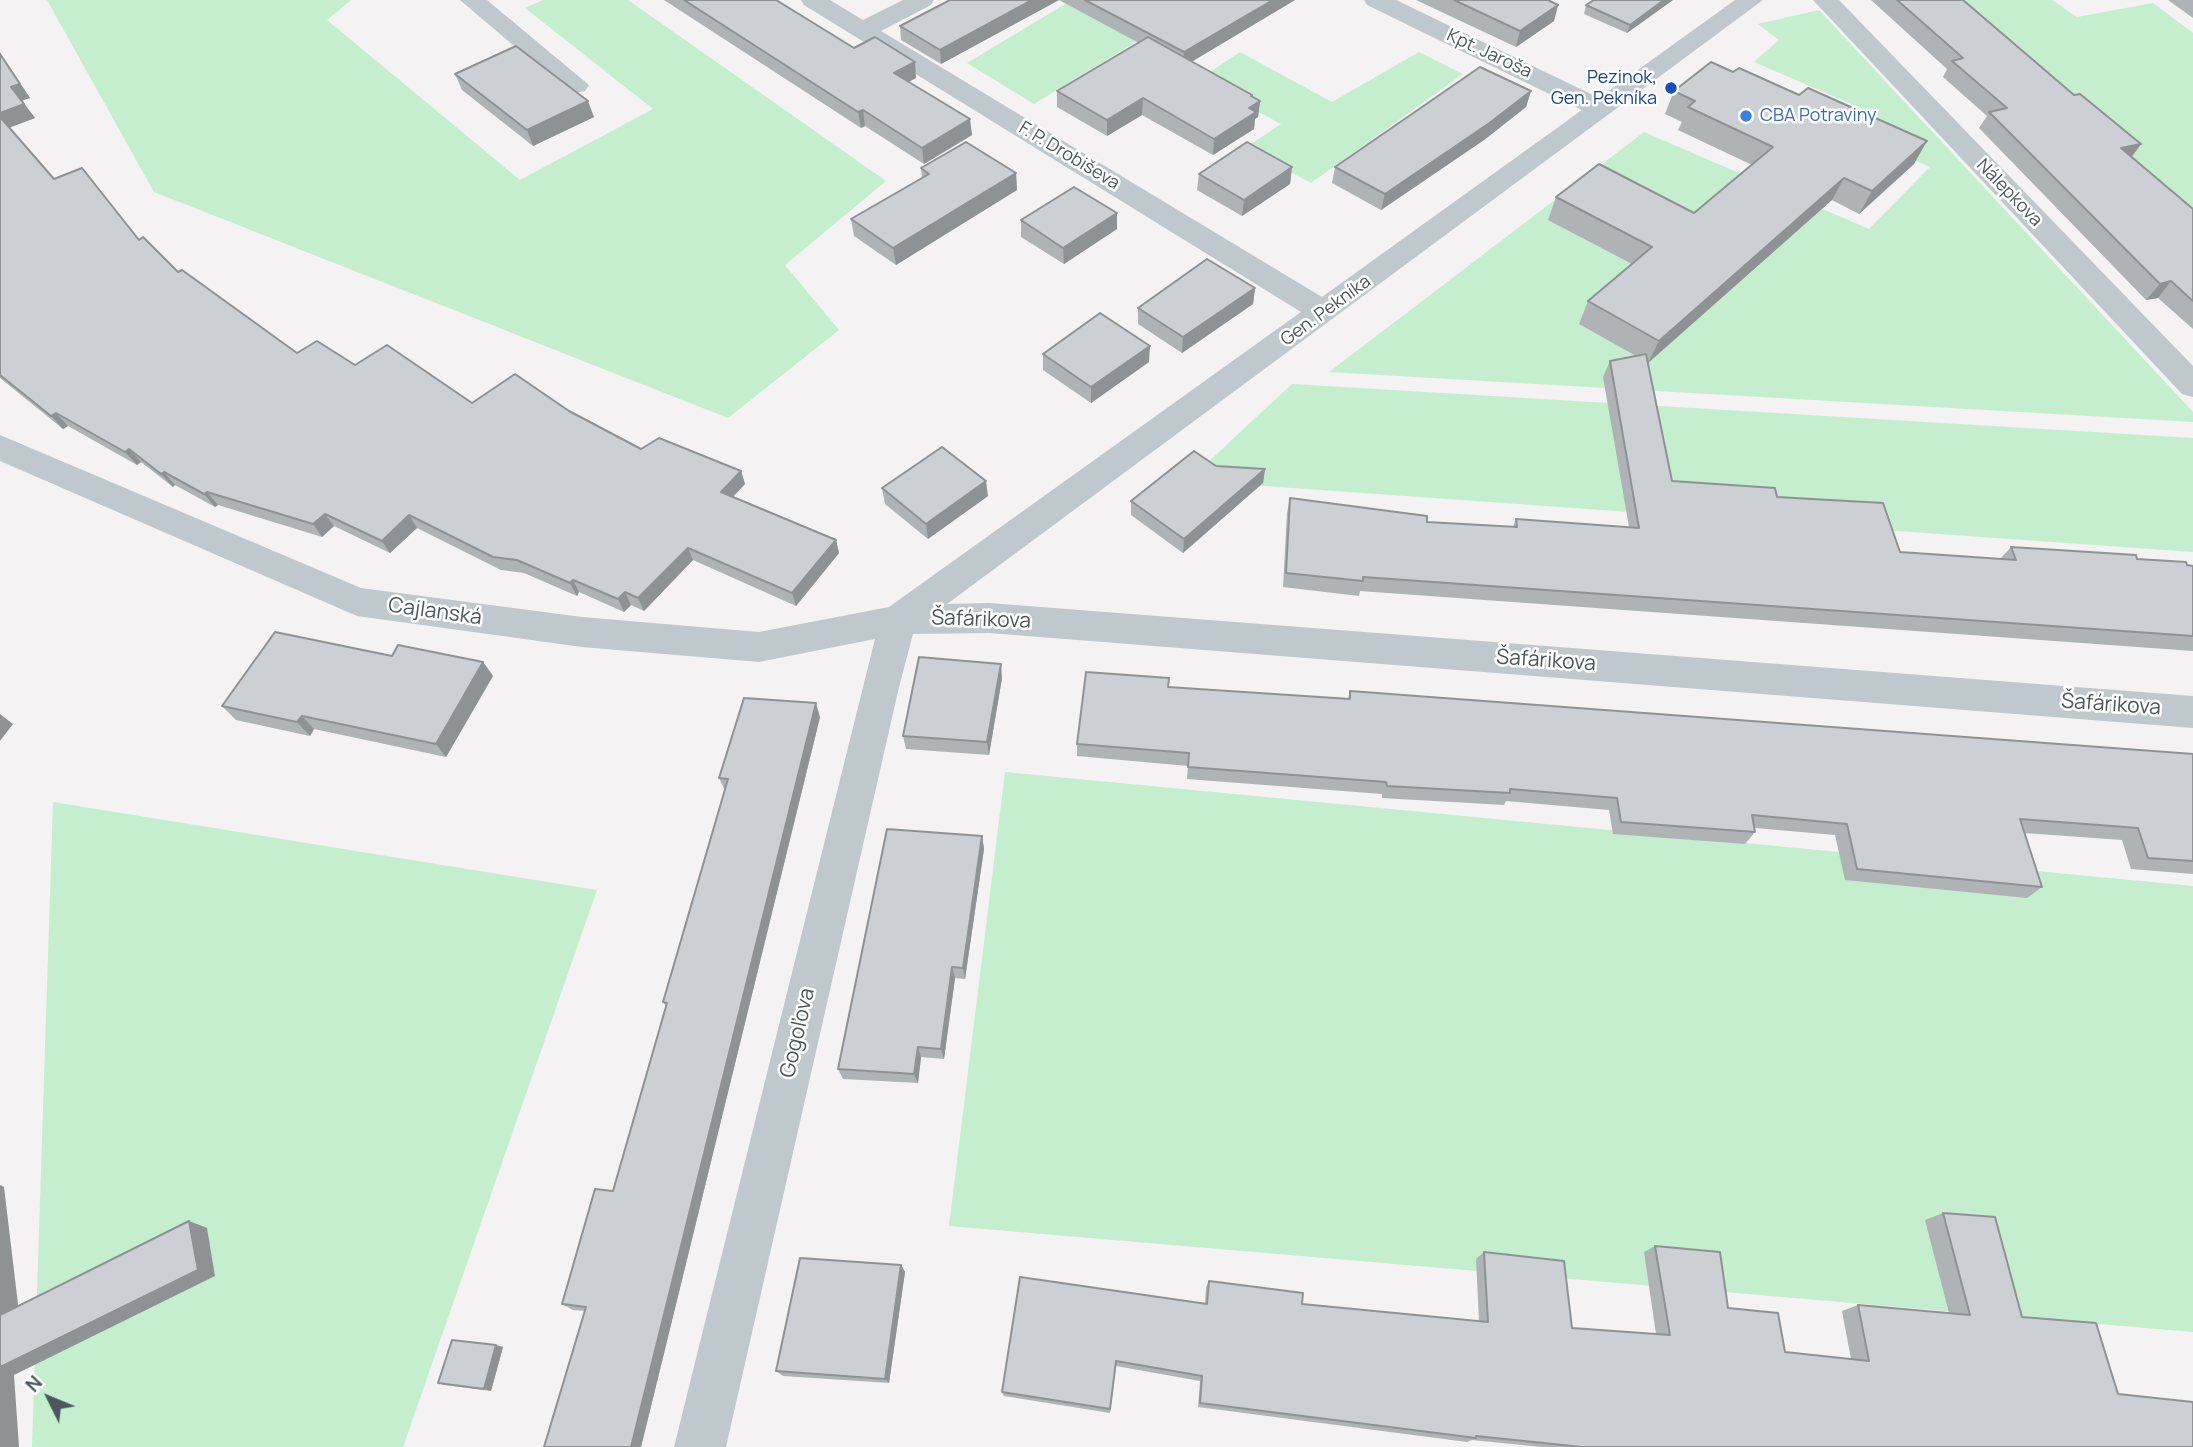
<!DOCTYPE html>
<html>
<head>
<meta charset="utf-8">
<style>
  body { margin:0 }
  #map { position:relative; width:2193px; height:1447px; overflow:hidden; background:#f4f2f2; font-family:Manrope,sans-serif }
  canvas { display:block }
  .north { position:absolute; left:14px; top:1363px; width:70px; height:70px; -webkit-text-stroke:5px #fff; paint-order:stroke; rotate:313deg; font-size:19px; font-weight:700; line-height:28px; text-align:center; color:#4a585e }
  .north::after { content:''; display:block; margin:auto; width:24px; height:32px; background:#4a585e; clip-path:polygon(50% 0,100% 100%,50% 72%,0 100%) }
</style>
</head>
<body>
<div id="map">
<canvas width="2193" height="1447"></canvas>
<div class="north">N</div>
</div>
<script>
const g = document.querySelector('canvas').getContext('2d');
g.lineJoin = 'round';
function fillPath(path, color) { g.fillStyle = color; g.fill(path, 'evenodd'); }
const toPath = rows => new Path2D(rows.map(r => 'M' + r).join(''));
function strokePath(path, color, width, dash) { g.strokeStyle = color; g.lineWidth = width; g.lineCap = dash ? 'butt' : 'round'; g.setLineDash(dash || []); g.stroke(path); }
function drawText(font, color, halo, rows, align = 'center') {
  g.font = font + ' Manrope,sans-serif'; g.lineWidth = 5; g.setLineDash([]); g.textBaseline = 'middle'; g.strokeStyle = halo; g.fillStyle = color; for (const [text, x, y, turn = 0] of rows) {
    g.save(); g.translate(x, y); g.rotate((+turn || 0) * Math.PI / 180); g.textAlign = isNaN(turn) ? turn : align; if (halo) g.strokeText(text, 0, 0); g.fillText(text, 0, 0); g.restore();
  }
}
fillPath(toPath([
  [47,0,351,0,327,20,520,180,653,109,525,8,543,0,628,0,886,181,785,265,839,330,728,418,154,192],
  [1204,0,1034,104,967,63,1067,3],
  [1960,0,2052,0,2077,17,2153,3,2193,33,2193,214],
  [1819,10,2193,412,2193,422,1329,372,1644,132,1869,229,1930,167,1863,137,1879,116,1754,62,1779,40,1758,24],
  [1240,52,1332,102,1419,52,1463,74,1311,183,1245,148,1281,124,1198,80],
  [1292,384,2193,438,2193,552,1236,484,1208,462],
  [1005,772,2193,886,2193,1332,949,1226],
  [53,802,597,890,403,1447,32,1447]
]), '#c4eece');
fillPath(toPath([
  [460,0,487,0,589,85,585,91,576,93,567,91,460,0],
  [801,0,830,0,863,20,903,0,934,0,931,5,881,31,1322,297,1582,110,1367,5,1364,0,1396,0,1599,98,1735,0,1763,0,947,604,989,603,2193,696,2193,728,989,633,913,634,899,687,726,1447,674,1447,875,639,759,662,582,647,357,616,0,461,0,435,361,588,582,617,759,632,889,607,1301,312,804,5,801,0],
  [1813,0,1839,0,2193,366,2193,397,2182,394,1813,0]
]), '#bec8cd');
fillPath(toPath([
  [664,0,776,0,854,48,916,78,909,82,972,135,924,164,865,126,861,128],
  [950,0,1295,0,1192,61,1260,101,1258,117,1255,119,1254,129,1213,155,1142,115,1107,136,1057,107,1057,91,1139,43,1059,0,941,64,901,40,900,26],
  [1416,0,1548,0,1558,5,1554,21,1516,47],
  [1594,0,1673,0,1627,33,1584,14,1586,5],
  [1871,0,1963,0,2074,95,2141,144,2132,157,2193,209,2193,329,2158,298,2146,300,1979,128,1987,116,1943,77,1947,69],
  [2168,0,2193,0,2193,18],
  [0,53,30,98,22,100,35,118,9,128,54,179,139,240,178,272,297,353,355,365,472,403,569,411,641,449,741,471,745,484,733,497,836,540,839,553,796,606,693,560,644,611,631,605,624,612,579,592,577,596,524,573,501,570,417,528,390,553,334,526,322,537,218,505,215,507,175,485,173,487,141,462,137,465,68,426,63,429,0,378],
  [455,74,594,117,533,146,462,90],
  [1531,91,1526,107,1484,140,1381,210,1332,183,1335,167],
  [1674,91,1914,164,1859,214,1832,200,1648,363,1672,481,1777,497,1900,552,2000,559,2011,547,2137,559,2193,566,2193,651,1360,591,1359,596,1283,587,1287,513,1290,498,1427,522,1513,527,1516,519,1629,527,1603,377,1610,361,1636,356,1579,324,1588,301,1632,264,1548,220,1556,197,1694,213,1752,165,1678,130,1682,122,1665,114],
  [1292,167,1290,184,1242,216,1197,190,1199,174],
  [921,168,1016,173,1017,190,896,265,854,236,851,219,922,178],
  [1021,220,1117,229,1064,264,1021,237],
  [1255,288,1253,304,1182,353,1138,324,1138,308],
  [1043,354,1149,362,1091,403,1043,370],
  [1216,466,1265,469,1263,483,1183,553,1131,515,1131,501],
  [882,488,988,496,928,539,885,504],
  [483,662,493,676,446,757,314,729,310,736,236,720,222,706],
  [1002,678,989,755,906,749,903,736],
  [1168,687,1348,699,1350,691,2193,754,2193,874,2131,869,2122,840,2024,833,2042,887,2027,898,1845,880,1835,835,1755,828,1755,832,1745,844,1613,834,1609,810,1506,801,1504,805,1382,798,1382,794,1187,779,1188,766,1077,756,1077,744],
  [820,717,641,1447,544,1447,585,1311,573,1310,562,1304,613,1191,666,1006,663,1002,725,791,719,778],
  [982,836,984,849,965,979,955,978,944,1059,921,1057,918,1083,843,1079,838,1069],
  [1943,1213,2022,1317,2118,1394,2193,1447,1542,1447,1472,1440,1467,1442,1198,1407,1200,1381,1116,1366,1110,1413,1004,1396,1002,1392,1205,1304,1206,1287,1209,1281,1302,1304,1479,1321,1476,1259,1484,1252,1572,1328,1656,1334,1644,1252,1655,1246,1728,1308,1785,1352,1851,1359,1842,1311,1858,1305,1949,1313,1925,1220],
  [901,1265,905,1272,889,1383,783,1376,776,1371],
  [503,1347,491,1391,445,1385,438,1383]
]), '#afb3b6');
fillPath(toPath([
  [1032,0,1059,0,941,64,940,50],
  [1273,0,1295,0,1183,67,1184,52],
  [1664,0,1673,0,1627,33,1630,25],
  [1558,5,1554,21,1516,47,1520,31],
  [0,53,30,98,21,101,11,87],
  [915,62,916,78,896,88,894,73],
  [1531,91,1526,107,1484,140,1381,210,1385,194],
  [1252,95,1251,107,1260,101,1258,117,1255,119,1254,129,1213,155,1214,139],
  [1143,98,1142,115,1107,136,1107,120],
  [588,101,594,117,533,146,527,130],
  [24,104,35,118,8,128,0,118,0,113],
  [863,110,865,126,861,128,858,112],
  [970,119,972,135,924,164,922,148],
  [1927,141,1914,164,1859,214,1872,191],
  [2141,144,2129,160,2121,148],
  [1292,167,1290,184,1242,216,1244,200],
  [1016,173,1017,190,896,265,893,248],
  [1844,178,1832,200,1648,363,1659,341],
  [1117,213,1117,229,1064,264,1063,248],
  [2171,281,2158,298,2146,300,2160,284],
  [1255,288,1253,304,1182,353,1183,337],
  [1150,346,1149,362,1091,403,1091,387],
  [56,413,68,426,63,429,51,416],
  [129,449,141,462,137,465,125,452],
  [1265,469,1263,483,1183,553,1184,539],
  [741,471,745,484,725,505,721,492],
  [164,472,175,485,173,487,161,474],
  [986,481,988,496,928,539,926,524],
  [207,492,218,505,215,507,204,494],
  [325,514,334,526,322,537,313,524],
  [409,515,417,528,390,553,382,541],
  [836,540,839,553,796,606,792,593],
  [688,548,693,560,644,611,638,598],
  [573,580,579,592,577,596,570,583],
  [625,592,631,605,624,612,618,599],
  [483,662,493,676,446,757,436,744],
  [1001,664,1002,678,989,755,987,742],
  [816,703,820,717,641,1447,631,1447],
  [0,714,13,724,0,741],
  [302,716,314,729,310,736,297,722],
  [982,836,984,849,965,979,963,968],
  [952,967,955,978,944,1059,941,1049],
  [918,1047,921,1057,918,1083,914,1074],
  [0,1185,4,1187,20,1321,0,1316],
  [189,1221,207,1228,215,1276,14,1375,19,1447,0,1447,0,1367],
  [901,1265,905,1272,889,1383,885,1379],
  [496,1345,503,1347,491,1391,484,1389]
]), '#8f9294');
const building = toPath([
  [684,0,776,0,854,48,875,37,915,62,894,73,970,119,922,148,863,110,858,112,684,0],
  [950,0,1032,0,940,50,900,26,950,0],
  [1085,0,1273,0,1184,52,1085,0],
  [1454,0,1548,0,1558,5,1520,31,1454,0],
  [1594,0,1664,0,1630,25,1586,5,1594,0],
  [1897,0,1963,0,2074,95,2080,94,2141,144,2121,148,2193,209,2193,301,2171,281,2160,284,1989,112,2007,108,1952,61,1963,58,1897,0],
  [1148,37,1252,95,1251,96,1260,101,1249,108,1256,112,1214,139,1143,98,1107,120,1057,91,1148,37],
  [516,46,588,101,527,130,455,74,516,46],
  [0,54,20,84,11,87,24,104,0,113,0,54],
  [1711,62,1733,72,1739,68,1799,95,1808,88,1927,141,1872,191,1844,178,1659,341,1588,301,1652,247,1556,197,1599,164,1694,213,1773,147,1688,107,1695,101,1674,91,1711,62],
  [1480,67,1531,91,1488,124,1385,194,1335,167,1480,67],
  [0,117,54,179,82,168,139,240,143,237,178,272,182,270,297,353,317,341,355,365,387,345,472,403,515,374,569,411,641,449,659,438,741,471,721,492,836,540,792,593,688,548,638,598,625,592,618,599,573,580,570,583,517,560,493,557,409,515,382,541,325,514,313,524,207,492,204,494,164,472,161,474,129,449,125,452,56,413,51,416,0,375,0,117],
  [966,142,1016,173,893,248,851,219,929,174,921,168,966,142],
  [1247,142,1292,167,1244,200,1199,174,1247,142],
  [1074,187,1117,213,1063,248,1021,220,1074,187],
  [1207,259,1255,288,1183,337,1138,308,1207,259],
  [1100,313,1150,346,1091,387,1043,354,1100,313],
  [1646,354,1672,481,1775,488,1777,497,1883,503,1900,552,2016,560,2011,547,2136,555,2137,559,2186,562,2187,565,2193,566,2193,636,1363,577,1363,581,1286,573,1290,498,1427,516,1427,522,1517,527,1516,519,1639,528,1610,361,1646,354],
  [942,447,986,481,926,524,882,488,942,447],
  [1194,451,1216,466,1265,469,1184,539,1131,501,1194,451],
  [275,632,392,656,398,645,483,662,436,744,302,716,297,722,222,706,275,632],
  [919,657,1001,664,987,742,903,736,919,657],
  [1086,672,1169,678,1168,687,1350,699,1350,691,2193,754,2193,861,2148,858,2138,828,2020,819,2042,887,1857,869,1847,824,1752,815,1755,832,1621,822,1617,798,1510,789,1510,793,1387,786,1386,782,1188,767,1189,753,1077,744,1086,672],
  [744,698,816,703,631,1447,544,1447,586,1307,562,1304,595,1189,613,1191,667,1003,663,1002,728,779,719,778,744,698],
  [887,829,982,836,963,968,952,967,941,1049,918,1047,914,1074,838,1069,887,829],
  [1943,1213,1995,1217,2022,1317,2096,1323,2118,1394,2193,1402,2193,1447,1582,1447,1476,1436,1476,1438,1200,1403,1202,1376,1116,1361,1110,1409,1002,1392,1020,1277,1207,1304,1209,1281,1303,1293,1302,1304,1488,1322,1484,1252,1564,1261,1572,1328,1670,1335,1655,1246,1720,1252,1728,1308,1778,1313,1785,1352,1869,1361,1858,1305,1970,1315,1943,1213],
  [189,1221,198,1270,0,1367,0,1315,189,1221],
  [800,1258,901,1265,885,1379,776,1371,800,1258],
  [452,1340,496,1345,484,1389,438,1383,452,1340]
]);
fillPath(building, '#ccd0d4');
strokePath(building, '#8f9294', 2);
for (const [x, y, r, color] of [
  [1671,88,7,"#1a4fb4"],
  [1746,116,7,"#3f7fe0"]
]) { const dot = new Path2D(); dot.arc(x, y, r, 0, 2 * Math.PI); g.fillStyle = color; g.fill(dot); strokePath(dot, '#fff', 2.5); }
drawText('18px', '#4a585e', '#fff', [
  ["Kpt. Jaroša",1489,54,25],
  ["F. P. Drobiševa",1069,156,31],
  ["Nálepkova",2009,193,46],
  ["Gen. Pekníka",1326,311,-36]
]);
drawText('18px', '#164399', '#fff', [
  ["Pezinok,",1657,78],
  ["Gen. Pekníka",1657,99]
], 'right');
drawText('18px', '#366cbe', '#fff', [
  ["CBA Potraviny",1760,116]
], 'left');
drawText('21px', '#4a585e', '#fff', [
  ["Cajlanská",435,612,8],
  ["Šafárikova",981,620,2],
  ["Šafárikova",1546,661,4],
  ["Šafárikova",2111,705,4],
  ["Gogoľova",798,1033,-77]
]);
</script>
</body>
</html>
